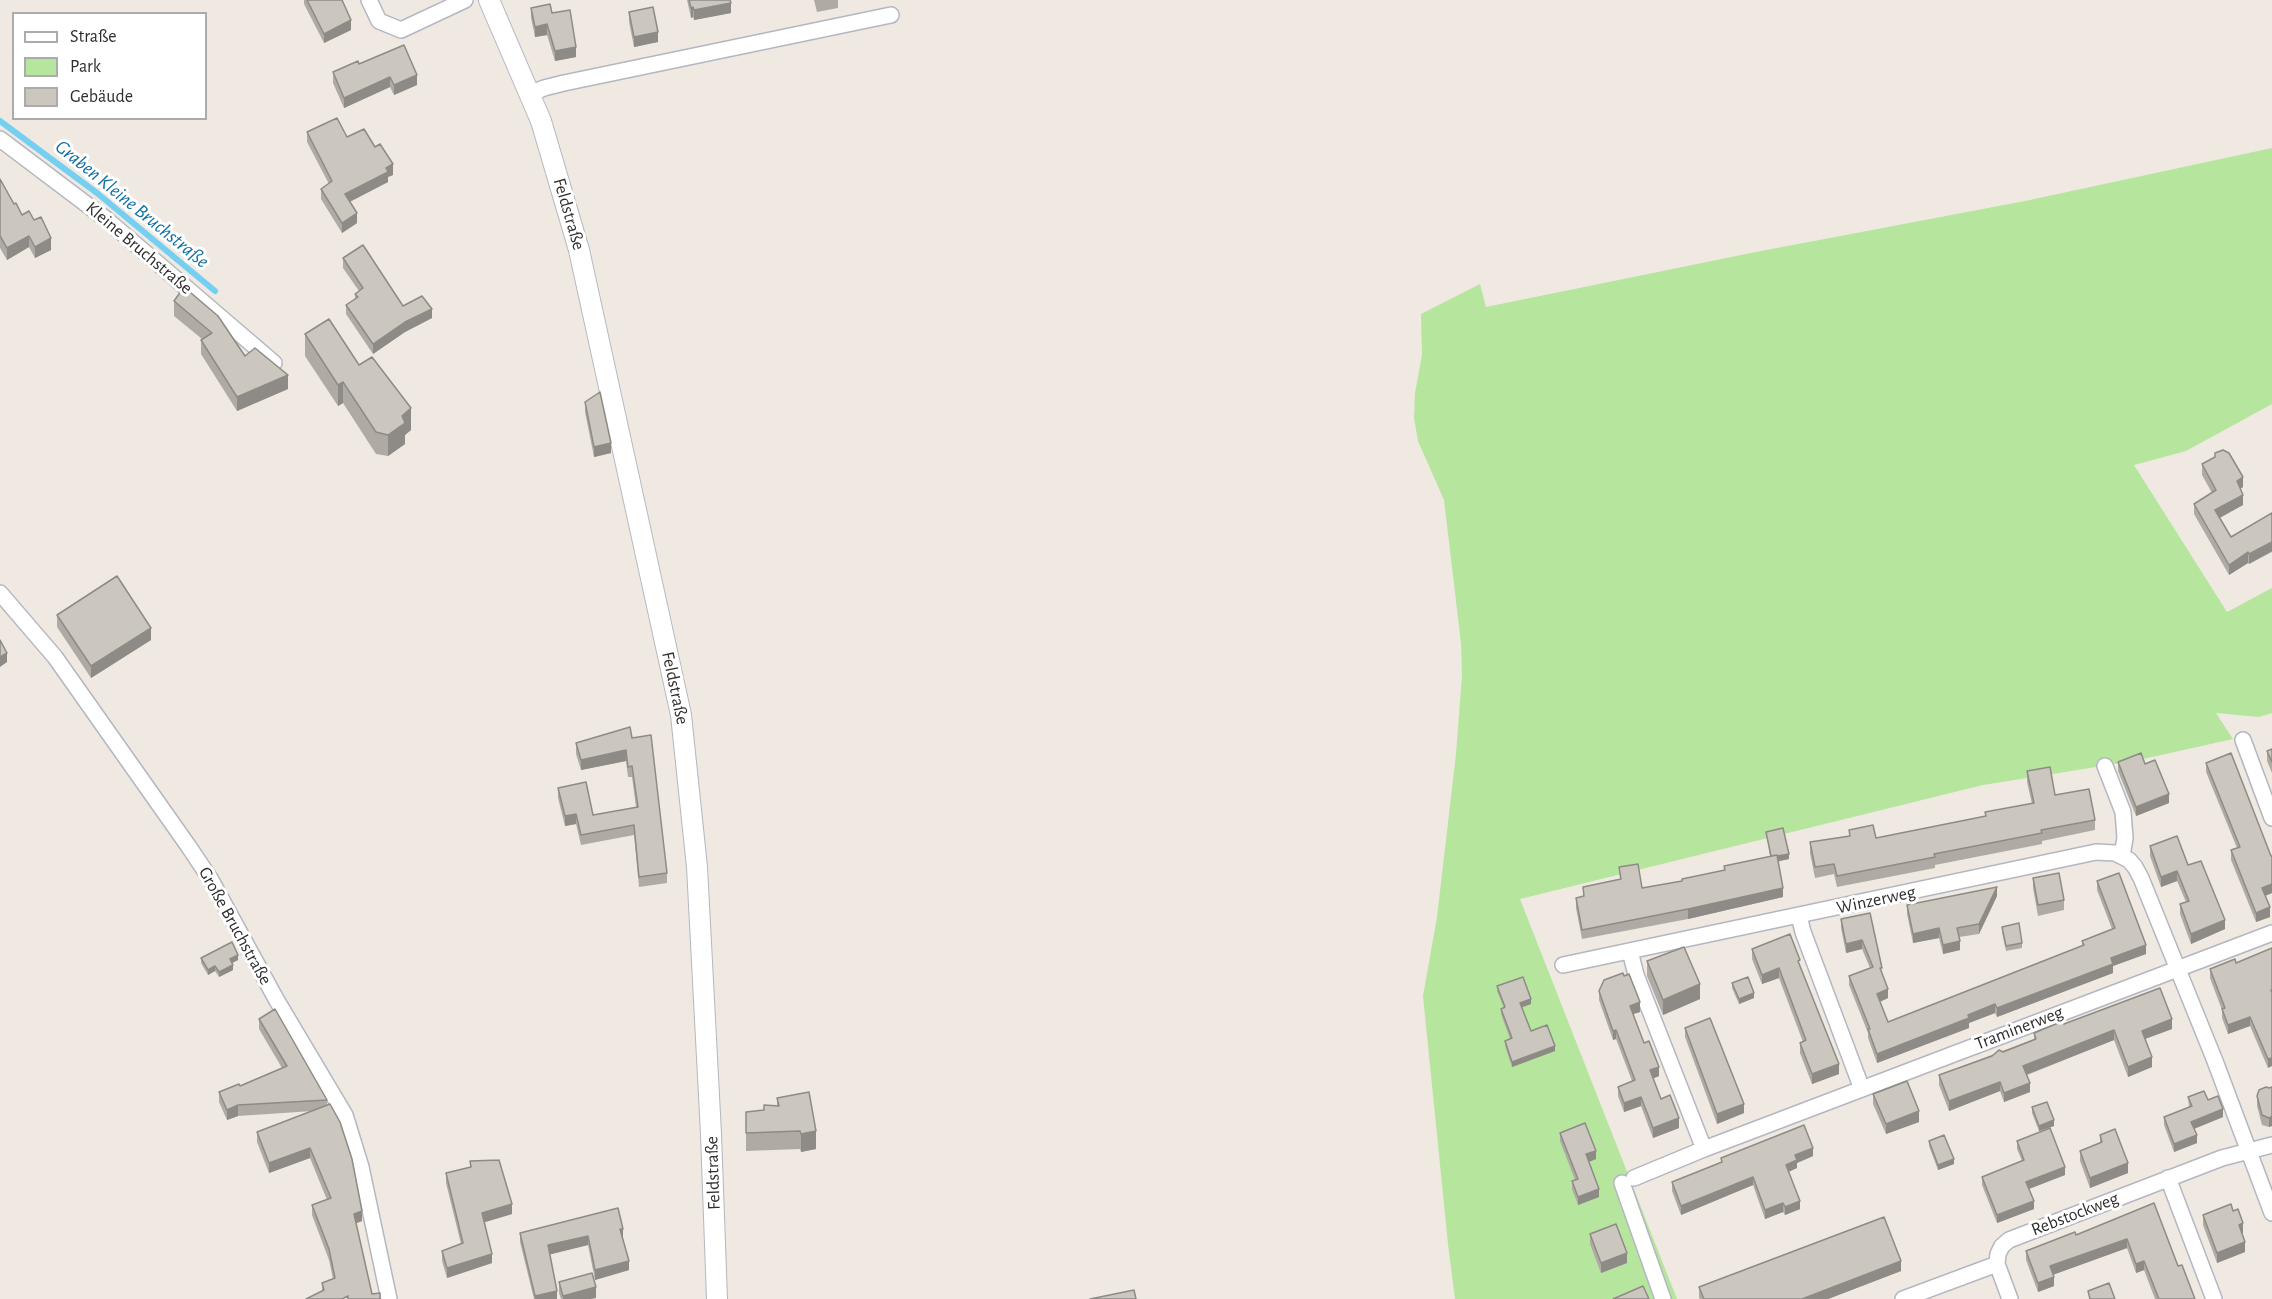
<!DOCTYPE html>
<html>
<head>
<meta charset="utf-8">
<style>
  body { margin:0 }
  #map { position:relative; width:2272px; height:1299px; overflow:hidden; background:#efe9e1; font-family:"Alegreya Sans",sans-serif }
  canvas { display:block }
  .legend { position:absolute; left:12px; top:12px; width:195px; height:108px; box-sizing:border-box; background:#fff; border:2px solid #ababab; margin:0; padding:8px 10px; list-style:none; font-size:18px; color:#2e2e2e }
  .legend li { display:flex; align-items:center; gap:12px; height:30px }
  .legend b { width:30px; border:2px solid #ababab }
</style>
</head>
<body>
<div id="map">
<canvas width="2272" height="1299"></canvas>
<ul class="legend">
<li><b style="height:8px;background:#fff"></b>Straße</li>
<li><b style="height:16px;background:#b6e59e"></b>Park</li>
<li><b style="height:16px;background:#cbc7bf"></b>Gebäude</li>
</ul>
</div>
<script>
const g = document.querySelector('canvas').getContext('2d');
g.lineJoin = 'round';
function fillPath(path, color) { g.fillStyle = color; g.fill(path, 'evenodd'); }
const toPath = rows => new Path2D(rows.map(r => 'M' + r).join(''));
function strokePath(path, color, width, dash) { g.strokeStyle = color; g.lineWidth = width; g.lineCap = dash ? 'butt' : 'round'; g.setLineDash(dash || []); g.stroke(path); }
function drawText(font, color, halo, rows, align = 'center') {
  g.font = font + ' "Alegreya Sans",sans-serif'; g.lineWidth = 6; g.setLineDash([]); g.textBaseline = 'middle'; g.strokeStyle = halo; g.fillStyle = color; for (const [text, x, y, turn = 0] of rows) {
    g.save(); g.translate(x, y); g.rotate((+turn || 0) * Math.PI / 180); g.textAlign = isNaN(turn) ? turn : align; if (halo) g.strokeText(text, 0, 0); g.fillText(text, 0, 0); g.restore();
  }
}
fillPath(toPath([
  [2272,148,2272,404,2186,451,2134,465,2227,612,2272,588,2272,713,2259,717,2216,713,2233,739,2134,761,1983,785,1520,899,1677,1299,1455,1299,1448,1244,1423,996,1437,917,1456,754,1462,675,1461,643,1444,500,1418,441,1414,418,1415,393,1422,355,1421,314,1480,284,1486,307,1756,252,2025,201]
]), '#b6e59e');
strokePath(toPath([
  [0,121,97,193,215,291]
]), '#75cff0', 6);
const minor = toPath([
  [369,0,379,21,401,30,465,0],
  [530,94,544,88,564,83,891,15],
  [0,139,106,219,274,363],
  [0,593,55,657,189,847,211,880,276,999,345,1115,361,1167,389,1299],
  [2243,740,2272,818],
  [2105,766,2123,812,2125,838,2122,856],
  [1799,916,1803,932,1862,1089],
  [1630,951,1636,975,1704,1149,2272,933],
  [1563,965,2096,852,2115,853,2129,860,2135,867,2141,878,2215,1061,2272,1213],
  [1634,1178,1704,1149],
  [2168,1178,2214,1299],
  [1622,1183,1663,1299],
  [1903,1299,1997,1264],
  [2010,1299,1997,1264,1998,1254,2002,1246,2009,1240,2222,1158,2272,1145]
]);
const tertiary = toPath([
  [489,0,541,121,579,250,681,715,697,867,711,1134,717,1299]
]);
strokePath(minor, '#b4b7c1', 18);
strokePath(tertiary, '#b4b7c1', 22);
strokePath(minor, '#fff', 15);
strokePath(tertiary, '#fff', 20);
fillPath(toPath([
  [304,0,342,0,351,30,324,43,304,4],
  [687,0,730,0,731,13,694,20,693,17,691,18],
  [814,0,838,0,838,8,817,12],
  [531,8,552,13,576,57,555,61,547,35,535,37,531,18],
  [629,12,658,42,634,47,629,22],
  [359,64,417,85,394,95,390,87,344,108,333,83,333,72],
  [307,132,347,137,375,147,393,175,388,177,388,182,350,202,357,223,342,233,321,199,321,189,329,184,307,142],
  [0,179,14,204,51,250,35,258,29,247,7,260,0,248],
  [343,258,403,306,432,318,405,332,373,354,346,314,346,305,355,299,355,294,359,291,343,268],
  [174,301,245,356,288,389,237,411,201,354,201,340,202,339,174,316],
  [305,334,359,365,411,430,405,435,405,444,388,456,376,454,343,403,338,406,305,356],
  [585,402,611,453,594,457,585,412],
  [2202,464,2243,487,2240,489,2243,505,2220,518,2231,537,2272,513,2272,552,2249,564,2248,563,2229,575,2194,514,2194,504,2212,493,2202,475],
  [57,615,151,640,91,678,57,627],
  [632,738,667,873,667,883,639,887,634,835,581,845,576,824,565,826,558,798,558,788,593,815,636,807,632,777,628,777,626,761,581,770,576,754,576,743],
  [2272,749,2272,773,2267,761,2267,751],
  [2118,762,2145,764,2169,803,2136,816,2118,771],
  [2206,763,2271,856,2272,856,2272,893,2265,896,2270,917,2256,922,2231,860,2231,850,2237,848,2206,772],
  [2027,771,2055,795,2095,820,2095,830,2042,841,2042,844,1935,865,1935,868,1837,887,1834,874,1815,878,1810,853,1810,842,1849,836,1849,830,1876,838,1985,816,1985,812,2032,804,2027,782],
  [1766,832,1789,859,1778,861,1783,897,1688,919,1582,939,1576,908,1576,898,1583,896,1583,887,1620,880,1619,867,1642,888,1682,881,1724,870,1724,866,1770,856],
  [2150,846,2188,865,2225,929,2191,944,2180,914,2180,904,2186,902,2177,881,2161,887,2150,856],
  [2033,878,2064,900,2064,910,2038,916,2033,888],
  [2097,881,2146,954,2113,966,2113,973,1997,1017,1995,1013,1969,1023,1969,1028,1877,1063,1868,1038,1868,1033,1849,985,1849,976,1870,968,1862,949,1846,953,1841,928,1841,919,1870,913,1882,974,1888,998,1880,1002,1888,1022,2082,946,2082,941,2112,929,2097,890],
  [1997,896,1979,934,1959,937,1960,950,1943,954,1939,938,1913,943,1907,914,1907,905],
  [2002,927,2022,943,2022,948,2006,951,2002,932],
  [2272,948,2268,1068,2250,1026,2228,1034,2222,1018,2222,1010,2210,978,2210,969,2236,963],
  [1752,949,1800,965,1839,1074,1812,1084,1800,1053,1800,1043,1803,1042,1779,978,1762,984,1752,959],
  [201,958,238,960,232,963,233,970,219,977,215,971,208,975,201,963],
  [1647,961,1700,999,1663,1015,1647,976],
  [1732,983,1754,998,1739,1004,1732,988],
  [1497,986,1531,1004,1522,1007,1531,1031,1555,1051,1512,1067,1505,1046,1505,1041,1510,1039,1501,1014,1501,1009,1504,1008,1497,991],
  [1599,991,1640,1012,1633,1014,1644,1043,1659,1076,1653,1078,1661,1099,1679,1128,1653,1138,1641,1106,1624,1112,1618,1096,1618,1087,1632,1081,1616,1039,1613,1040,1599,1000],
  [259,1019,327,1100,327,1105,362,1221,356,1223,372,1294,380,1299,322,1291,322,1283,333,1279,329,1260,312,1215,312,1205,327,1200,310,1158,269,1173,257,1142,257,1132,313,1111,238,1116,227,1120,219,1102,219,1092,240,1086,282,1068,259,1029],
  [2064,1024,2172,1029,2145,1039,2152,1067,2128,1077,2114,1040,2027,1075,2030,1092,2004,1102,2000,1091,1949,1111,1939,1085,1939,1075,2034,1039,2034,1033],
  [1685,1028,1744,1113,1717,1124,1685,1037],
  [2272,1087,2272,1126,2269,1127,2262,1125,2257,1106,2257,1096],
  [1873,1094,1919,1122,1886,1134,1873,1104],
  [2188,1097,2208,1100,2223,1117,2194,1129,2197,1143,2174,1152,2164,1125,2164,1117,2189,1107],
  [777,1098,816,1149,801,1152,800,1149,746,1151,746,1112,764,1110,777,1106],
  [2032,1107,2054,1126,2039,1131,2032,1113],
  [1560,1133,1596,1159,1589,1162,1599,1197,1578,1205,1572,1189,1572,1181,1575,1180,1560,1141],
  [2100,1135,2128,1173,2090,1188,2080,1161,2080,1151,2100,1143],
  [1929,1141,1954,1164,1938,1170,1929,1146],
  [2017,1141,2065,1175,2029,1189,2034,1209,1997,1223,1982,1185,1982,1177,2022,1161,2017,1149],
  [1813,1156,1797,1163,1797,1168,1788,1172,1800,1209,1785,1215,1783,1212,1765,1219,1753,1185,1681,1215,1672,1191,1672,1182,1721,1162,1721,1158],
  [470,1161,512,1214,485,1222,492,1263,447,1278,442,1261,442,1251,461,1244,446,1183,446,1173,470,1167],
  [2154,1203,2178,1266,2195,1299,2155,1299,2144,1270,2136,1273,2127,1248,2054,1274,2054,1286,2038,1292,2026,1260,2026,1251,2076,1235],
  [2233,1211,2243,1233,2242,1233,2245,1252,2217,1263,2203,1225,2203,1215],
  [520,1233,623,1238,629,1270,595,1280,588,1245,550,1254,557,1299,534,1299,520,1242],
  [1590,1234,1627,1263,1601,1273,1590,1244],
  [1901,1271,1828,1299,1700,1299,1699,1298,1699,1287],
  [559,1282,596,1298,590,1299,561,1299,559,1293]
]), '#afaba4');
fillPath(toPath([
  [731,3,731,13,694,20,694,10],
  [693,7,693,17,691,18,691,8],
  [351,20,351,30,324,43,324,34],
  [547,24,547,35,535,37,535,27],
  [658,32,658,42,634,47,634,37],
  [576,47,576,57,555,61,555,51],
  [417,75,417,85,394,95,394,85],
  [390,77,390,87,344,108,344,98],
  [393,164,393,175,388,177,388,182,345,204,345,194,386,168],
  [357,213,357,223,342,233,342,223],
  [29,236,29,247,7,260,7,248],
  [51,238,51,250,35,258,35,247],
  [432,309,432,318,405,332,373,354,373,344,405,322],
  [288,375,288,389,237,411,237,397],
  [343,382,343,403,338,406,338,385],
  [411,408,411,430,405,435,405,444,388,456,388,435,402,416],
  [611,443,611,453,594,457,594,447],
  [2243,477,2243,487,2237,491,2237,481],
  [2243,495,2243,505,2215,520,2215,510],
  [2272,541,2272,551,2249,564,2249,554],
  [2248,552,2248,563,2229,575,2229,565],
  [151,628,151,640,91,678,91,666],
  [7,653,7,662,0,667,0,657],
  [626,750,626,761,581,770,581,760],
  [2169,794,2169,803,2136,816,2136,807],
  [576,814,576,824,565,826,565,816],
  [1789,854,1789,859,1771,863,1771,858],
  [2177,871,2177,881,2161,887,2161,877],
  [2272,884,2272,893,2262,897,2262,888],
  [1997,887,1997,896,1979,934,1979,924],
  [1783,888,1783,897,1688,919,1688,909],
  [2270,907,2270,917,2256,922,2256,913],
  [2225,920,2225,929,2191,944,2191,934],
  [1939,928,1939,938,1913,943,1913,934],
  [1862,940,1862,949,1846,953,1846,944],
  [1960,941,1960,950,1943,954,1943,945],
  [2146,945,2146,954,2113,966,2113,973,1997,1017,1997,1008,2111,958],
  [238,955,238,960,230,964,230,959],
  [233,965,233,970,219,977,219,972],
  [215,966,215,971,208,975,208,970],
  [1779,968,1779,978,1762,984,1762,975],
  [1700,984,1700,999,1663,1015,1663,1000],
  [1888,989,1888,998,1877,1003,1877,994],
  [1754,993,1754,998,1739,1004,1739,999],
  [1531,999,1531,1004,1520,1008,1520,1003],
  [1640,1002,1640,1012,1630,1015,1630,1006],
  [1995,1004,1995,1013,1969,1023,1969,1028,1877,1063,1877,1054,1968,1015],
  [2250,1017,2250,1026,2228,1034,2228,1025],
  [2172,1019,2172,1029,2142,1040,2142,1031],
  [1616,1030,1616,1039,1613,1040,1613,1031],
  [2114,1030,2114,1040,2023,1076,2023,1066],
  [1555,1046,1555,1051,1512,1067,1512,1062],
  [2152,1057,2152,1067,2128,1077,2128,1067],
  [2272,1058,2272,1066,2268,1068,2268,1059],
  [1839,1064,1839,1074,1812,1084,1812,1074],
  [1659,1067,1659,1076,1650,1080,1650,1070],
  [2000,1082,2000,1091,1949,1111,1949,1101],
  [2030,1083,2030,1092,2004,1102,2004,1093],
  [1641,1097,1641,1106,1624,1112,1624,1103],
  [1744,1104,1744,1113,1717,1124,1717,1114],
  [238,1105,238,1116,227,1120,227,1110],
  [2223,1109,2223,1117,2191,1130,2191,1122],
  [1919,1111,1919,1122,1886,1134,1886,1124],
  [2272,1116,2272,1126,2269,1127,2269,1118],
  [1679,1118,1679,1128,1653,1138,1653,1128],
  [2054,1120,2054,1126,2039,1131,2039,1126],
  [816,1131,816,1149,801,1152,801,1134],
  [2197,1135,2197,1143,2174,1152,2174,1144],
  [310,1148,310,1158,269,1173,269,1163],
  [1813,1148,1813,1156,1797,1163,1797,1168,1786,1173,1786,1165,1795,1155],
  [1596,1151,1596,1159,1586,1163,1586,1154],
  [1954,1159,1954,1164,1938,1170,1938,1165],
  [2128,1163,2128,1173,2090,1188,2090,1178],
  [2065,1167,2065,1175,2026,1190,2026,1182],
  [1753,1177,1753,1185,1681,1215,1681,1206],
  [1599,1189,1599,1197,1578,1205,1578,1197],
  [1800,1201,1800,1209,1785,1215,1785,1207],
  [2034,1201,2034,1209,1997,1223,1997,1215],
  [1783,1203,1783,1212,1765,1219,1765,1210],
  [512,1204,512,1214,482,1223,482,1213],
  [362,1211,362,1221,354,1224,354,1214],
  [2243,1223,2243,1233,2239,1235,2239,1225],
  [620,1229,623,1229,623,1238,620,1239],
  [588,1236,588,1245,548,1255,548,1245],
  [2127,1239,2127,1248,2050,1276,2050,1266],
  [2245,1242,2245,1252,2217,1263,2217,1253],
  [1627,1253,1627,1263,1601,1273,1601,1263],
  [492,1254,492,1263,447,1278,447,1268],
  [629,1261,629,1270,595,1280,595,1270],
  [1901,1261,1901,1271,1828,1299,1802,1299],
  [2144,1261,2144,1270,2136,1273,2136,1264],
  [2054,1277,2054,1286,2038,1292,2038,1283],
  [596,1287,596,1298,590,1299,563,1299,563,1296],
  [557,1291,557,1299,535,1299,535,1296]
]), '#8e8b86');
const building = toPath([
  [307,0,342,0,351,20,324,34,307,0],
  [689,0,730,0,731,3,694,10,693,7,691,8,689,0],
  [550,4,552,13,570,10,576,47,555,51,547,24,535,27,531,8,550,4],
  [653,7,658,32,634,37,629,12,653,7],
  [404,45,417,75,394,85,390,77,344,98,333,72,358,61,359,64,404,45],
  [337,118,347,137,364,129,375,147,380,144,393,164,386,168,388,172,345,194,357,213,342,223,321,189,332,181,307,132,337,118],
  [0,179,14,204,16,203,22,215,29,211,34,220,41,217,51,238,35,247,29,236,7,248,0,236,0,179],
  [363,245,403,306,422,296,432,309,405,322,373,344,346,305,358,297,355,294,363,288,343,258,363,245],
  [184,287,218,316,245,356,255,348,288,375,237,397,201,340,212,333,174,301,184,287],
  [329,319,359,365,372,357,411,408,402,416,405,423,388,435,376,432,343,382,338,385,305,334,329,319],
  [600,392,611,443,594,447,585,402,600,392],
  [2223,450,2229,453,2243,477,2237,481,2243,495,2215,510,2231,537,2272,513,2272,542,2249,554,2248,552,2229,565,2194,504,2216,490,2202,464,2215,457,2215,453,2223,450],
  [117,576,151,628,91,666,57,615,117,576],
  [0,640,7,653,0,657,0,640],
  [630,727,632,738,651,735,667,873,639,877,634,825,581,835,576,814,565,816,558,788,586,782,593,815,638,807,632,766,628,767,626,750,581,760,576,743,630,727],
  [2272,749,2272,762,2267,751,2272,749],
  [2141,753,2145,764,2155,760,2169,794,2136,807,2118,762,2141,753],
  [2231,753,2271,856,2272,856,2272,884,2262,888,2270,907,2256,913,2231,850,2240,847,2206,763,2231,753],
  [2050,767,2055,795,2089,789,2095,820,2041,830,2042,833,1934,854,1935,857,1837,876,1834,864,1815,867,1810,842,1850,836,1849,830,1873,825,1876,838,1986,816,1985,812,2034,803,2027,771,2050,767],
  [1783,828,1789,854,1777,856,1777,855,1771,856,1766,832,1783,828],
  [2177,836,2188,865,2201,861,2225,920,2191,934,2180,904,2189,901,2177,871,2161,877,2150,846,2177,836],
  [1777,855,1783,888,1688,909,1582,930,1576,898,1584,896,1583,887,1621,879,1619,867,1638,864,1642,888,1682,881,1682,879,1725,870,1724,866,1777,855],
  [2059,873,2064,900,2038,905,2033,878,2059,873],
  [2119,873,2146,945,2111,958,2113,964,1997,1008,1995,1004,1968,1015,1969,1018,1877,1054,1868,1029,1870,1029,1849,976,1873,967,1862,940,1846,944,1841,919,1870,913,1882,968,1880,968,1888,989,1877,994,1888,1022,2084,945,2082,941,2115,928,2097,881,2119,873],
  [1997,887,1979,924,1957,928,1960,941,1943,945,1939,928,1913,934,1907,905,1997,887],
  [2019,923,2022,943,2006,946,2002,927,2019,923],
  [1790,934,1800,960,1798,961,1839,1064,1812,1074,1800,1043,1806,1040,1779,968,1762,975,1752,949,1790,934],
  [232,942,238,955,230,959,233,965,219,972,215,966,208,970,201,958,232,942],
  [1684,947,1700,984,1663,1000,1647,961,1684,947],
  [2272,948,2272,990,2271,990,2272,993,2272,1058,2268,1059,2250,1017,2228,1025,2222,1009,2225,1008,2210,969,2235,959,2236,963,2272,948],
  [1623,973,1624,976,1629,974,1640,1002,1630,1006,1644,1043,1649,1041,1659,1067,1650,1070,1661,1099,1670,1095,1679,1118,1653,1128,1641,1097,1624,1103,1618,1087,1635,1080,1616,1030,1613,1031,1599,991,1604,980,1623,973],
  [1523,977,1531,999,1520,1003,1531,1031,1547,1025,1555,1046,1512,1062,1505,1041,1512,1038,1501,1009,1505,1007,1497,986,1523,977],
  [1748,977,1754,993,1739,999,1732,983,1748,977],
  [2160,988,2172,1019,2142,1031,2152,1057,2128,1067,2114,1030,2023,1066,2030,1083,2004,1093,2000,1082,1949,1101,1939,1075,1992,1056,1999,1050,2003,1052,2036,1039,2034,1033,2063,1021,2064,1024,2160,988],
  [275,1009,327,1100,238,1105,227,1110,219,1092,239,1084,240,1086,287,1066,259,1019,275,1009],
  [1710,1018,1744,1104,1717,1114,1685,1028,1710,1018],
  [1907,1081,1919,1111,1886,1124,1873,1094,1907,1081],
  [2266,1087,2269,1088,2272,1087,2272,1116,2269,1118,2262,1115,2257,1096,2259,1090,2266,1087],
  [2204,1091,2208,1100,2218,1096,2223,1109,2191,1122,2197,1135,2174,1144,2164,1117,2192,1106,2188,1097,2204,1091],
  [809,1092,816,1131,801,1134,800,1131,746,1133,746,1112,764,1110,764,1105,779,1106,777,1098,809,1092],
  [2047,1102,2054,1120,2039,1126,2032,1107,2047,1102],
  [330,1104,340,1122,352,1159,362,1211,354,1214,372,1294,380,1293,380,1299,348,1299,348,1296,342,1299,306,1299,324,1290,322,1283,335,1278,329,1249,312,1205,331,1198,310,1148,269,1163,257,1132,330,1104],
  [1585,1123,1596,1151,1586,1154,1599,1189,1578,1197,1572,1181,1578,1179,1560,1133,1585,1123],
  [1804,1125,1813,1148,1795,1155,1797,1160,1786,1165,1800,1201,1785,1207,1783,1203,1765,1210,1753,1177,1681,1206,1672,1182,1722,1162,1721,1158,1804,1125],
  [2050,1128,2065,1167,2026,1182,2034,1201,1997,1215,1982,1177,2024,1160,2017,1141,2050,1128],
  [2115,1129,2128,1163,2090,1178,2080,1151,2102,1142,2100,1135,2115,1129],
  [1944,1135,1954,1159,1938,1165,1929,1141,1944,1135],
  [499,1160,512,1204,482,1213,492,1254,447,1268,442,1251,463,1243,446,1173,471,1167,470,1161,499,1160],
  [2154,1203,2178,1266,2182,1265,2195,1299,2159,1299,2144,1261,2136,1264,2127,1239,2050,1266,2054,1277,2038,1283,2026,1251,2075,1232,2076,1235,2154,1203],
  [2231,1204,2233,1211,2238,1209,2243,1223,2239,1225,2245,1242,2217,1253,2203,1215,2231,1204],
  [618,1208,623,1229,620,1229,629,1261,595,1270,588,1236,548,1245,557,1291,535,1296,520,1233,618,1208],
  [1884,1217,1901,1261,1802,1299,1704,1299,1699,1287,1884,1217],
  [1616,1224,1627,1253,1601,1263,1590,1234,1616,1224],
  [592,1273,596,1287,563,1296,559,1282,592,1273],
  [2109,1283,2115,1299,2090,1299,2088,1291,2109,1283],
  [1643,1286,1649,1299,1613,1299,1643,1286],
  [1134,1290,1136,1299,1090,1299,1134,1290]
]);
fillPath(building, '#cbc7bf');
strokePath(building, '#8e8b86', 1.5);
drawText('18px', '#2e2e2e', '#fff', [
  ["Feldstraße",569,214,74],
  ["Kleine Bruchstraße",139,248,40],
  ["Feldstraße",675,688,78],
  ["Winzerweg",1876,900,-12],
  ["Große Bruchstraße",235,926,61],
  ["Traminerweg",2019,1028,-21],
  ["Feldstraße",713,1173,-92],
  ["Rebstockweg",2075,1214,-21]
]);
drawText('italic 20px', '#0d6fa3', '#fff', [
  ["Graben Kleine Bruchstraße",132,204,39]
]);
</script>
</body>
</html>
